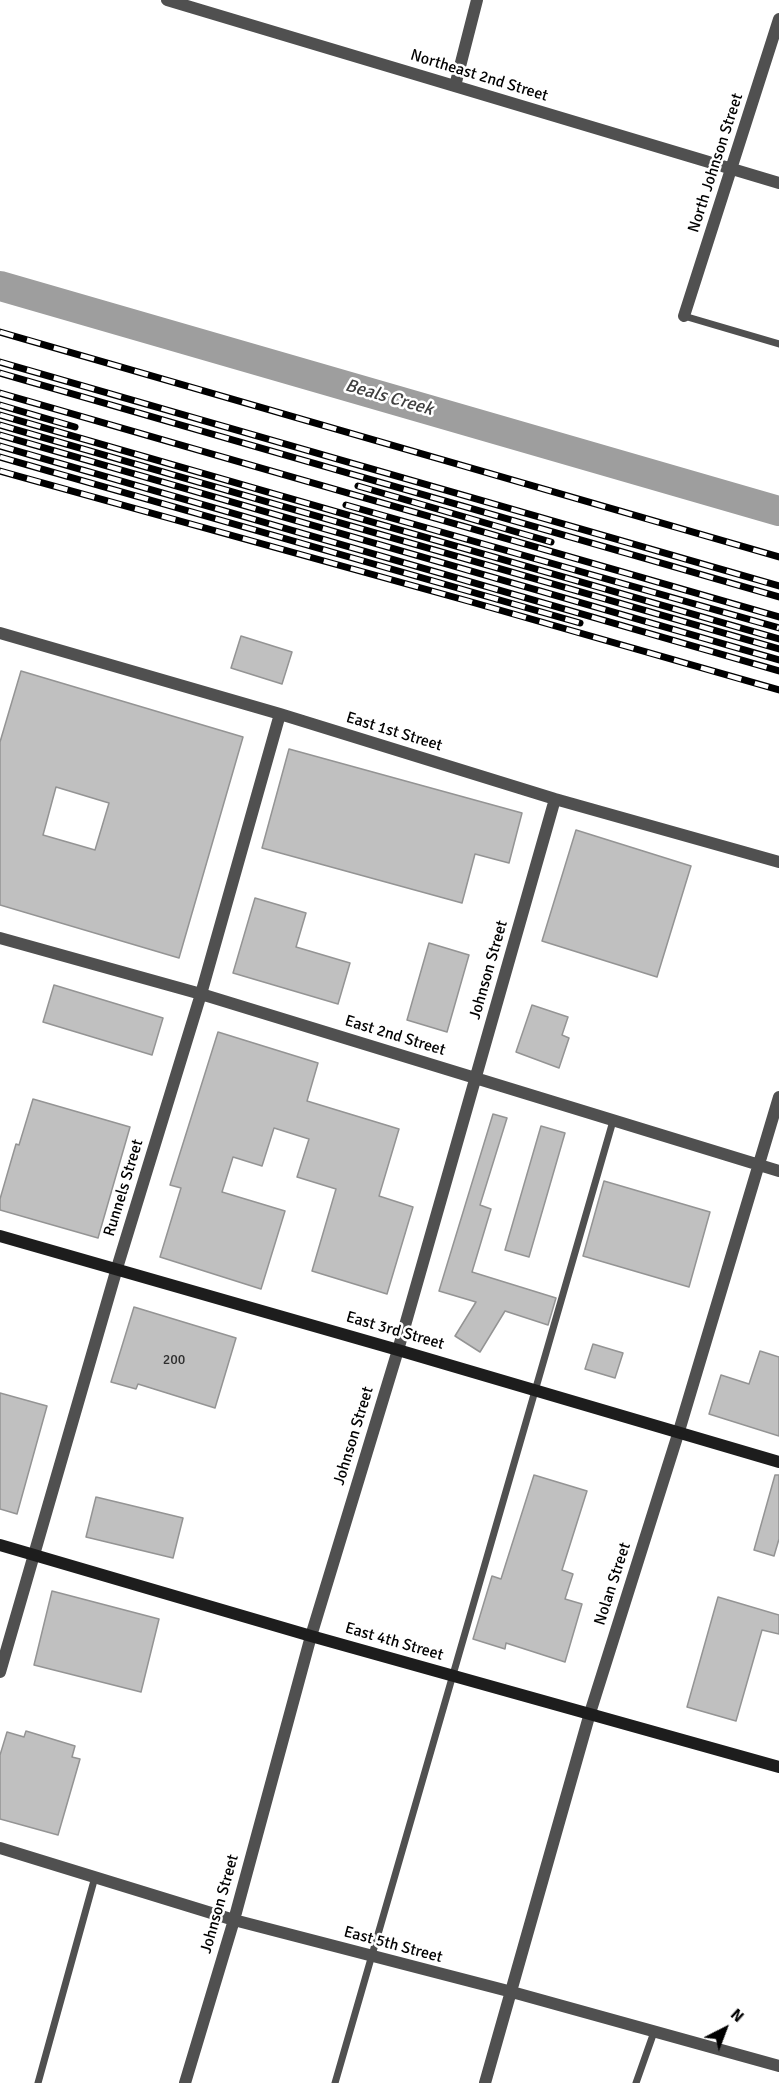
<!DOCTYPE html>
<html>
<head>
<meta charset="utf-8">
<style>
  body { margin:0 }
  #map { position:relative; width:779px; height:2083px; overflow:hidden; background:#fff; font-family:Signika,sans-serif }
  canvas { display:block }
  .north { position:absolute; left:695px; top:1999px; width:60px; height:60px; -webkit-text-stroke:4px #fff; paint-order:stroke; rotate:42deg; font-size:16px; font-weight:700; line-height:24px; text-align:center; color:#000 }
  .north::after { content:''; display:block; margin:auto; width:21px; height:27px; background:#000; clip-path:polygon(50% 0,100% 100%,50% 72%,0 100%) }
</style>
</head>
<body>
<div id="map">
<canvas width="779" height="2083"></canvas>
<div class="north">N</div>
</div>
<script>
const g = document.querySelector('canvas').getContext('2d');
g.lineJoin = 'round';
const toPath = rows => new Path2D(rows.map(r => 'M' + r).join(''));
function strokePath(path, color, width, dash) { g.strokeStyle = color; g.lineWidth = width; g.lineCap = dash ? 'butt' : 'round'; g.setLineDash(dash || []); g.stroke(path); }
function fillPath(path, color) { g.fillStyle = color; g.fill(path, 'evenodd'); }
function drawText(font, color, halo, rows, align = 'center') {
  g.font = font + ' Signika,sans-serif'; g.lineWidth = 5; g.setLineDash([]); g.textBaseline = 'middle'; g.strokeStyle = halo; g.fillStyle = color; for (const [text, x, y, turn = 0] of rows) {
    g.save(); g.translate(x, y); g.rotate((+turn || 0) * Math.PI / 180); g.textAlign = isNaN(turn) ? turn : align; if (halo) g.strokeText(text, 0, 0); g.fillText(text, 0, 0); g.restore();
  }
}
strokePath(toPath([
  [0,286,779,511]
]), '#9e9e9e', 30);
const building = toPath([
  [241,636,292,652,282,684,231,668,241,636],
  [21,671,243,737,179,958,0,905,0,742,21,671],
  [56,787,109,803,95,850,43,835,56,787],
  [289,749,522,813,509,863,475,854,462,903,262,848,289,749],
  [576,830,691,866,657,977,542,941,576,830],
  [255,898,306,913,296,947,350,963,338,1004,233,973,255,898],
  [429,943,469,955,447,1032,407,1020,429,943],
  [54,985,163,1018,152,1055,43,1022,54,985],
  [532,1005,568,1017,562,1035,569,1038,559,1068,516,1052,532,1005],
  [218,1032,318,1063,307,1101,399,1129,379,1196,413,1207,387,1294,312,1271,336,1189,297,1177,309,1139,274,1128,262,1166,233,1157,222,1192,285,1211,261,1289,160,1257,181,1188,170,1185,218,1032],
  [33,1099,130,1127,98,1238,0,1210,0,1199,16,1144,19,1145,33,1099],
  [493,1114,507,1118,480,1205,491,1209,472,1272,556,1298,548,1325,505,1311,480,1352,455,1336,476,1302,439,1291,493,1114],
  [541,1126,565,1133,529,1257,505,1250,541,1126],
  [604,1181,710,1212,689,1287,583,1256,604,1181],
  [134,1307,236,1338,215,1408,138,1384,136,1389,111,1382,134,1307],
  [593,1344,623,1353,615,1378,585,1369,593,1344],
  [760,1351,779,1357,779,1436,709,1414,721,1375,749,1384,760,1351],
  [0,1393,47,1406,17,1514,0,1509,0,1393],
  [534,1475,587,1491,562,1570,573,1574,565,1599,582,1604,565,1662,506,1643,505,1649,473,1639,492,1576,501,1579,534,1475],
  [775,1475,779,1475,779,1539,774,1556,754,1550,775,1475],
  [96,1497,183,1518,173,1558,86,1537,96,1497],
  [52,1591,159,1619,141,1692,34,1665,52,1591],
  [718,1597,779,1615,779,1634,762,1630,736,1721,687,1707,718,1597],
  [26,1731,75,1746,72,1757,80,1759,58,1835,0,1819,0,1755,7,1732,24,1737,26,1731]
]);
fillPath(building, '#c0c0c0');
strokePath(building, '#949494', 1.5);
strokePath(toPath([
  [684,316,779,344],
  [38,2083,95,1877],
  [335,2083,613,1121],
  [636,2083,654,2032]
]), '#505050', 7);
strokePath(toPath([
  [167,0,779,183],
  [455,86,477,0],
  [684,316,779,19],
  [0,633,280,714,555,799,779,862],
  [0,938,201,994,779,1171],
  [0,1672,117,1268,201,994,280,714],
  [0,1848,234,1920,512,1992,779,2066],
  [185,2083,234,1920,311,1636,398,1350,555,799],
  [485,2083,590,1713,679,1431,779,1097]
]), '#505050', 12);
strokePath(toPath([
  [0,1236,398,1350,779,1462],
  [0,1545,311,1636,779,1767]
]), '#1d1d1d', 12);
const rail = toPath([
  [0,332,779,557],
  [0,362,779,586],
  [0,373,779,597],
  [0,393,779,617],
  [0,405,75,427],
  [0,415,779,639],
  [0,425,779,649],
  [0,435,779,660],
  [0,446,779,671],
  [0,457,580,623],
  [0,471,468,601,779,690],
  [358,486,551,542],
  [346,505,779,628]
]);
strokePath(rail, '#000', 7);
strokePath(rail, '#fff', 4.5, [14]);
drawText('14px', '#303030', null, [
  ["200",174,1360]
]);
drawText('16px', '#000', '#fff', [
  ["Northeast 2nd Street",479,76,17],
  ["North Johnson Street",716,163,-72],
  ["East 1st Street",394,732,17],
  ["Johnson Street",489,970,-74],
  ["East 2nd Street",395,1036,17],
  ["Runnels Street",124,1188,-73],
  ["East 3rd Street",395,1331,16],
  ["Johnson Street",354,1436,-73],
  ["Nolan Street",613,1584,-72],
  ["East 4th Street",394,1642,16],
  ["Johnson Street",220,1904,-74],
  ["East 5th Street",393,1945,15]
]);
drawText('italic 18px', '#3f3f3f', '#fff', [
  ["Beals Creek",389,398,16]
]);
</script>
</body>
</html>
